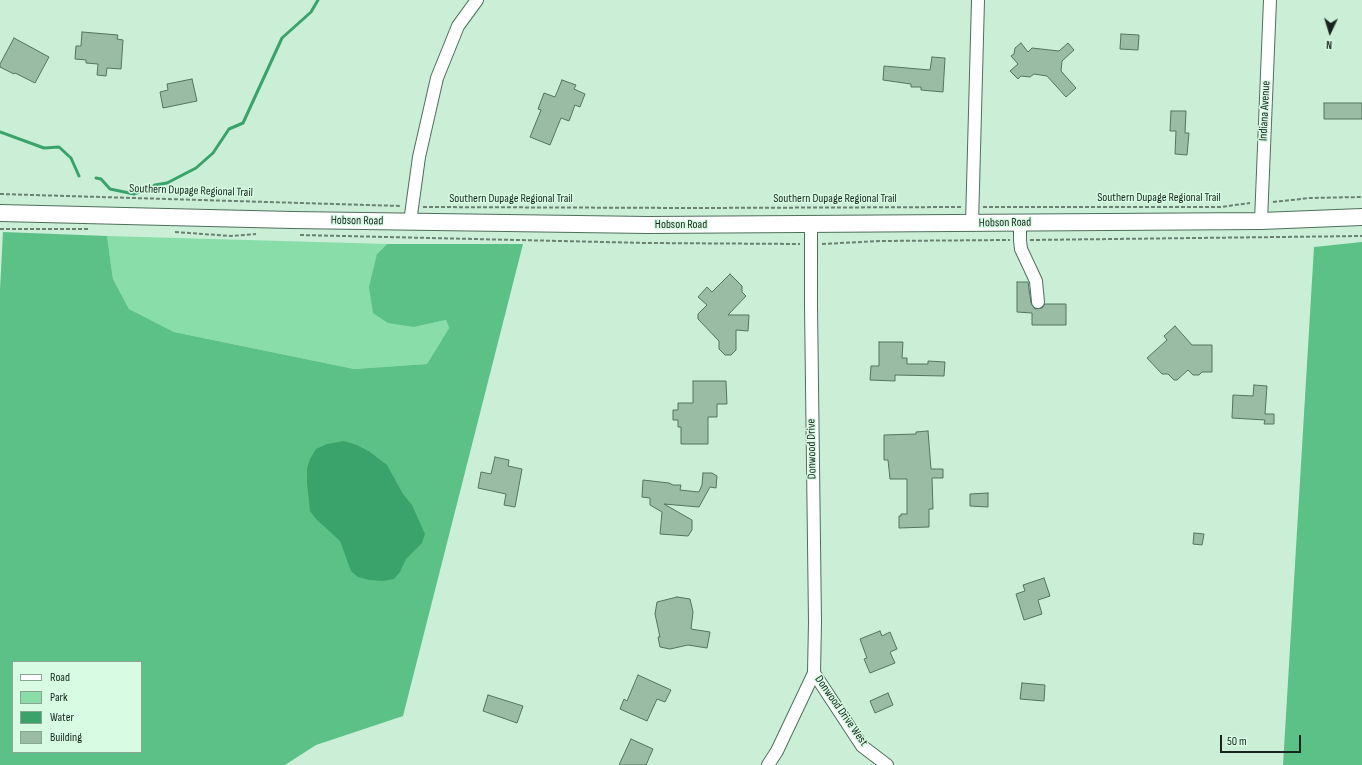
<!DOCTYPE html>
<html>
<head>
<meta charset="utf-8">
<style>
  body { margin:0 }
  #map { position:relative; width:1362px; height:765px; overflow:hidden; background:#caeed6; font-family:"Sofia Sans Condensed",sans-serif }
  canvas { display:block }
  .legend { position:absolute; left:12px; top:661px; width:130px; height:92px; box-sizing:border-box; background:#d7fbe3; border:1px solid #8ba594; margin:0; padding:5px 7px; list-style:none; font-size:12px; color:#18251d }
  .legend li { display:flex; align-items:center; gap:8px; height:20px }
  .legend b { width:20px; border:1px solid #8ba594 }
  .north { position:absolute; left:1310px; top:12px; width:40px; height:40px; -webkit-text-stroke:3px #d7fbe3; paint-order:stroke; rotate:184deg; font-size:11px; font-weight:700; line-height:16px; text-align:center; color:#18251d }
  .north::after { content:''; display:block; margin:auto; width:14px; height:18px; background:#18251d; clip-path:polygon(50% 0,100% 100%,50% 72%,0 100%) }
  .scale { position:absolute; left:1220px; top:735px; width:81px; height:18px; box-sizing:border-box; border:2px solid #18251d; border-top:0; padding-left:5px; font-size:12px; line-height:14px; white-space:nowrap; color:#18251d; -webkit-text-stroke:3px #d7fbe3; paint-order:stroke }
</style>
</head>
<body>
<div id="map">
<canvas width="1362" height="765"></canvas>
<ul class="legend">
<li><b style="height:5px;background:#fff"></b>Road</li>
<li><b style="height:11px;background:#88dda9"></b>Park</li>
<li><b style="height:11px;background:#3aa36b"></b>Water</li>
<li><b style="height:11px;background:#9abca5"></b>Building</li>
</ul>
<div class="north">N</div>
<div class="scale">50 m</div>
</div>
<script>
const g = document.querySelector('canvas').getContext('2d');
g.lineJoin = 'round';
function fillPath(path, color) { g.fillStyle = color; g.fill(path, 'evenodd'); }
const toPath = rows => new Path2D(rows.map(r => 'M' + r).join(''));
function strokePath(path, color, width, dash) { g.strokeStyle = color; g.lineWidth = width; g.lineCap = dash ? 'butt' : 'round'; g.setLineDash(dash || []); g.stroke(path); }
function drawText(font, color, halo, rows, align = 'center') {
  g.font = font + ' "Sofia Sans Condensed",sans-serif'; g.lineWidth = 3; g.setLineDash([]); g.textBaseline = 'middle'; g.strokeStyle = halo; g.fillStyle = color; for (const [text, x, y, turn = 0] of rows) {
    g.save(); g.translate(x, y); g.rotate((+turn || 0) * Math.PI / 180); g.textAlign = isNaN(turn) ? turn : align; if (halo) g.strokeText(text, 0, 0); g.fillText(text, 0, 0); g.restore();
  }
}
fillPath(toPath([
  [107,236,387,244,377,254,414,327,446,320,449,328,427,364,354,369,174,332,129,309,113,279]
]), '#88dda9');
fillPath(toPath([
  [3,232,107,236,113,279,129,309,174,332,354,369,427,364,449,328,446,320,414,327,388,323,373,313,369,287,377,254,387,244,523,244,403,716,316,745,285,765,0,765,0,290],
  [13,662,141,662,141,752,13,752],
  [1362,242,1362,765,1283,765,1314,247]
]), '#5cc187');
fillPath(toPath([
  [344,441,357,445,370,452,387,465,403,494,412,505,425,534,422,543,406,559,400,572,394,579,383,581,369,580,358,577,351,571,340,541,316,519,310,511,307,483,307,468,310,459,316,449,327,444]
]), '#3aa36b');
strokePath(toPath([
  [0,132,44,148,59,147,71,158,79,176],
  [96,178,101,179,110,189,134,194,141,191],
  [150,189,155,185,167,183,196,168,213,153,229,129,243,123,282,38,311,12,318,0]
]), '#3aa36b', 3);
const building = toPath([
  [82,32,118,35,117,39,123,40,121,69,107,68,106,76,97,75,98,64,86,63,86,60,75,59,76,46,81,46,82,32],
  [1121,34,1139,35,1138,50,1120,49,1121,34],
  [14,38,49,57,35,83,15,73,14,74,0,67,0,64,14,38],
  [1021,43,1028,52,1032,48,1059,51,1068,43,1074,50,1062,61,1061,71,1076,88,1066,97,1047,76,1034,74,1030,77,1021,76,1018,79,1010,71,1018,64,1011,56,1014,54,1015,48,1021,43],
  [932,57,945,58,943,92,921,90,921,87,911,87,911,84,883,80,884,66,930,70,932,57],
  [192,79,197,101,163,108,160,92,168,90,167,84,192,79],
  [562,80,576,85,574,89,585,94,580,107,575,105,569,121,561,118,550,145,530,137,541,110,538,109,544,93,555,97,562,80],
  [1324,103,1362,103,1362,119,1324,119,1324,103],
  [1171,111,1186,111,1185,133,1189,133,1187,155,1175,154,1176,131,1170,131,1171,111],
  [730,274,742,286,742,292,746,296,728,315,749,315,748,331,736,330,736,350,731,355,725,355,719,349,719,341,698,319,698,314,707,305,698,297,707,287,712,292,730,274],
  [1017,282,1028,282,1031,303,1035,309,1042,308,1045,304,1066,304,1066,325,1032,325,1032,313,1017,312,1017,282],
  [1175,326,1192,345,1212,345,1212,372,1202,372,1199,375,1193,375,1188,370,1177,380,1174,380,1168,374,1162,374,1147,358,1167,340,1164,336,1175,326],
  [879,342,903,342,902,358,907,358,907,364,928,364,928,361,945,362,944,376,895,375,895,381,870,380,871,366,879,366,879,342],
  [693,381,726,381,727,404,717,404,717,417,708,417,708,444,681,444,681,427,678,427,678,420,673,420,673,410,678,410,678,403,693,403,693,381],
  [1254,385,1267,386,1265,414,1274,414,1274,424,1264,424,1265,420,1232,418,1233,395,1253,396,1254,385],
  [928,431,931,469,943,469,943,478,932,478,933,509,929,509,929,527,899,528,899,516,901,516,901,514,907,514,907,479,890,479,888,460,884,460,884,435,916,434,916,432,928,431],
  [495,457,509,460,508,466,522,469,515,507,504,505,506,494,478,488,481,472,491,474,495,457],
  [703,473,712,473,717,476,716,488,710,487,699,507,664,504,692,520,692,530,688,536,660,534,662,512,650,505,650,498,642,497,643,480,669,483,673,485,681,485,680,490,699,492,702,485,703,473],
  [988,493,988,507,970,506,970,494,988,493],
  [1194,533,1204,534,1202,545,1193,544,1194,533],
  [1044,578,1050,596,1038,600,1042,614,1024,620,1016,594,1025,591,1023,585,1044,578],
  [677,597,690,599,693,612,691,629,710,632,707,648,688,645,670,649,660,647,658,637,660,637,655,614,657,602,677,597],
  [880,631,882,636,890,632,897,649,890,652,895,663,870,673,864,659,867,658,860,639,880,631],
  [638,675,671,690,665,702,657,699,647,721,620,709,624,699,627,701,638,675],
  [1022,683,1045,685,1044,701,1020,699,1022,683],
  [888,693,893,705,875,713,870,701,888,693],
  [488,695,523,706,517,723,483,711,488,695],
  [631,739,653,749,646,765,619,765,631,739]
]);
fillPath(building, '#9abca5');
strokePath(building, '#547460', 1);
const minor = toPath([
  [1261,221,1270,0],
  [410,222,419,157,437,78,458,26,477,0],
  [1020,223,1020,240,1021,249,1036,281,1038,302],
  [972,224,978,0],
  [814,673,862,746,887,765],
  [768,765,777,751,814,673,815,622,811,305,811,224]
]);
const major = toPath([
  [0,213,292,220,648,225,1261,221,1362,217]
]);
strokePath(minor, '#4f6f5b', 14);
strokePath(major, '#4f6f5b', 18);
strokePath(toPath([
  [0,194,401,206],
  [1273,202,1310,198,1362,197],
  [423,207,694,208,963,207],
  [983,207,1221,207,1250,203],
  [0,229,89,229],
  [175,232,231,236,256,234],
  [300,235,647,243,800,244],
  [1030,240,1362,236],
  [822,244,880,241,1010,240]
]), '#6a8172', 2, [4, 2]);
strokePath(minor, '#fff', 12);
strokePath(major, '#fff', 16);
drawText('12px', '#18251d', '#d7fbe3', [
  ["Indiana Avenue",1265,111,-87],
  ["Southern Dupage Regional Trail",191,191,2],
  ["Southern Dupage Regional Trail",1159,198],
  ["Southern Dupage Regional Trail",511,199],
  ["Southern Dupage Regional Trail",835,199],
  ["Hobson Road",357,221,1],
  ["Hobson Road",1005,223,-1],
  ["Hobson Road",681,225],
  ["Donwood Drive",812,449,-91],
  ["Donwood Drive West",841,711,55]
]);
</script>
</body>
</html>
